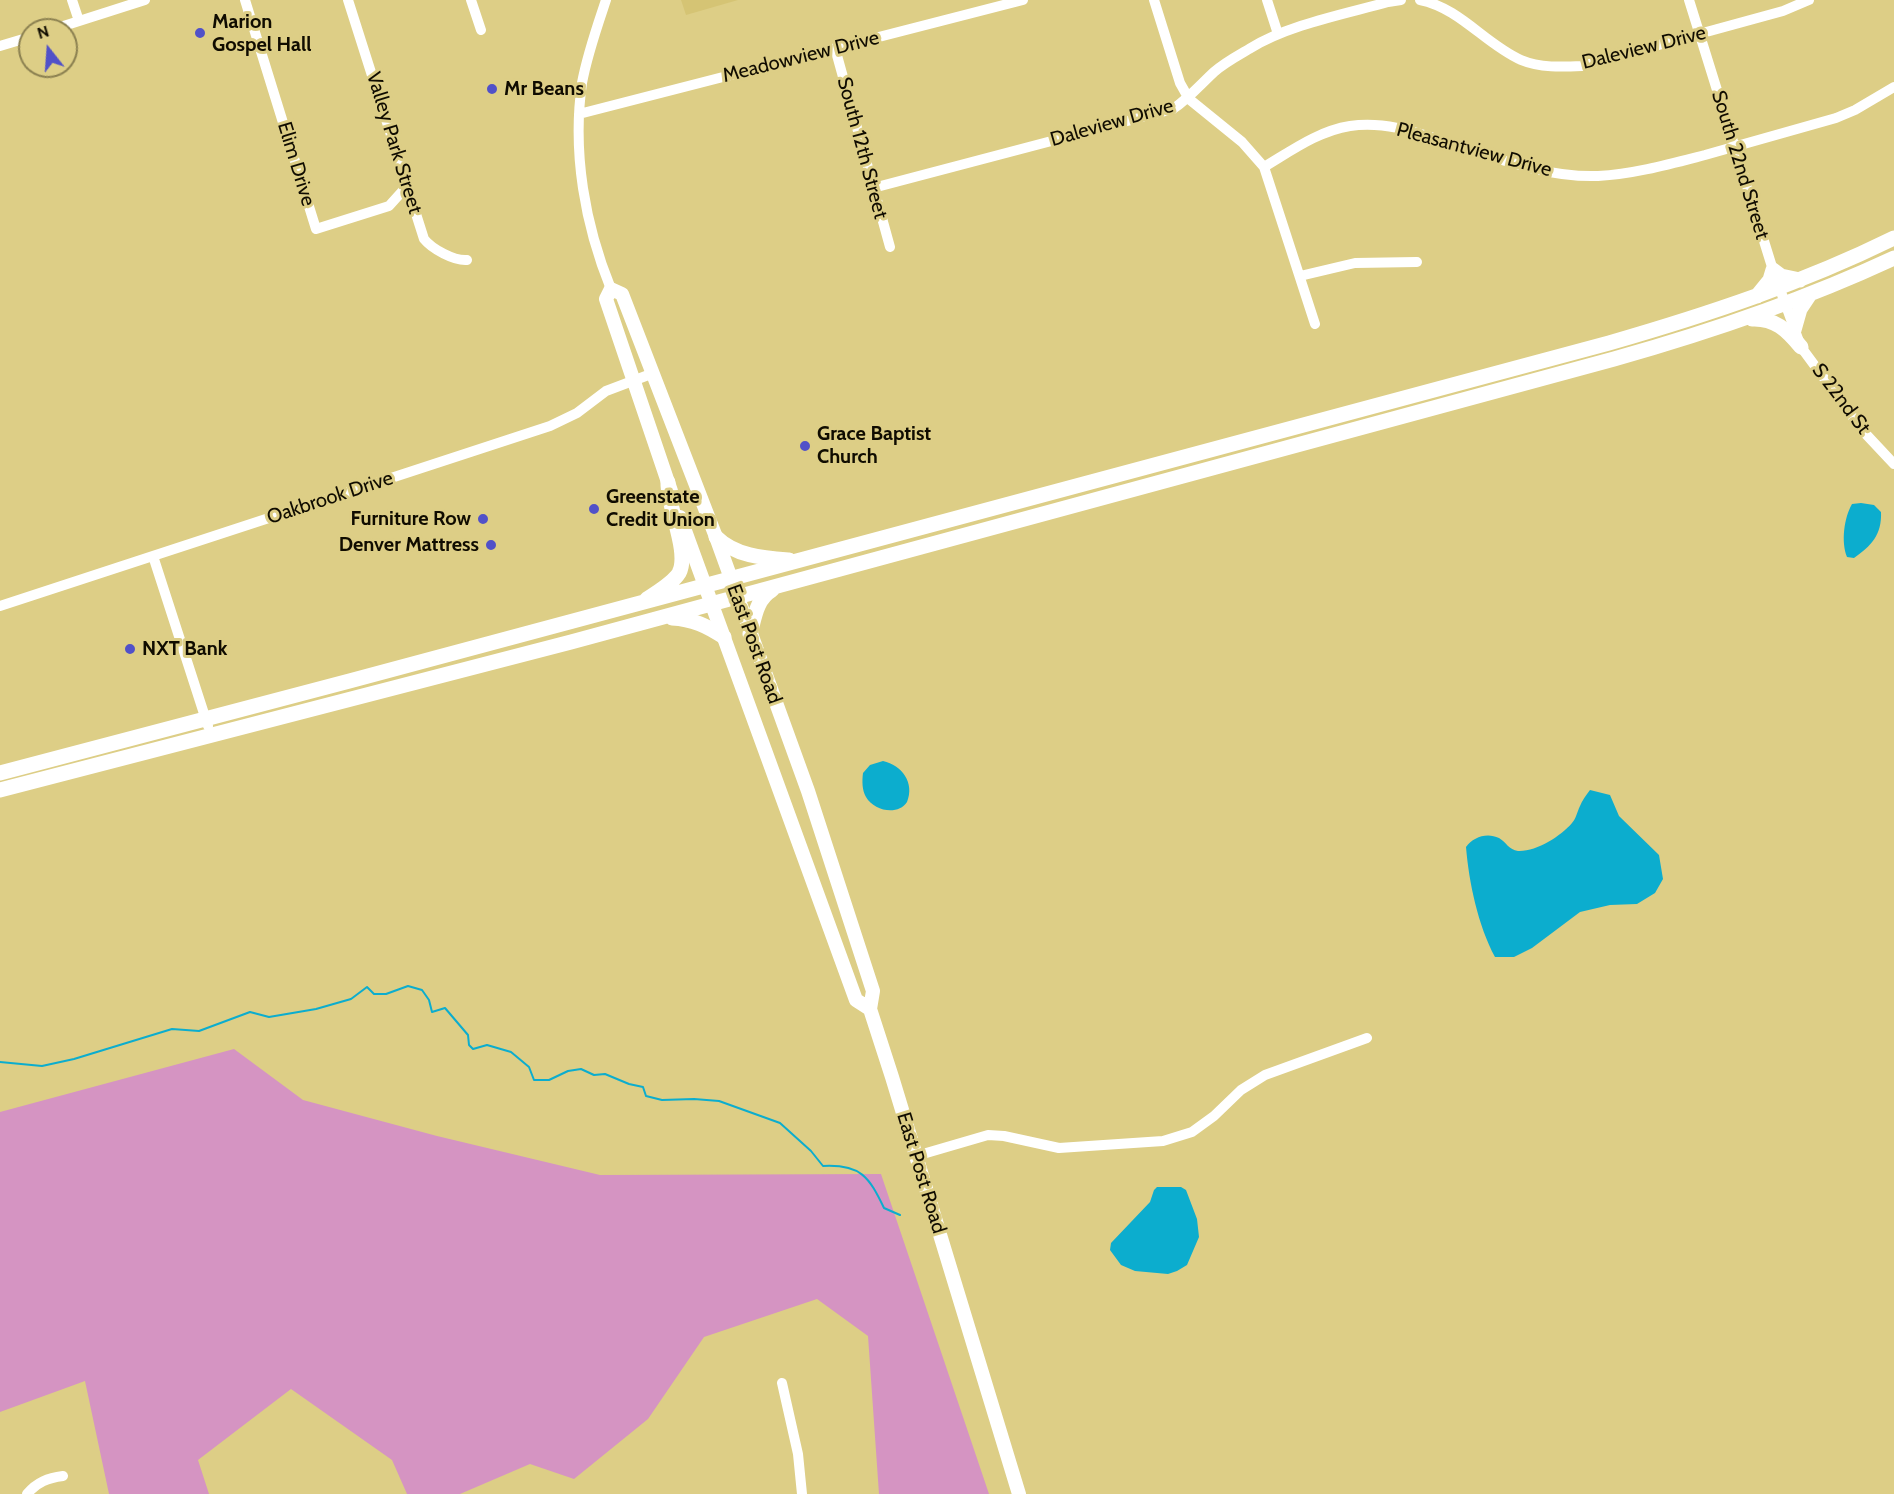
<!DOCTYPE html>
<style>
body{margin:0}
#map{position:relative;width:1894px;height:1494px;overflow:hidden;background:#ddce86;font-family:Cabin,sans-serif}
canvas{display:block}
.north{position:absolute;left:18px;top:18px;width:60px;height:60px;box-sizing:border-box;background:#ddce86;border:2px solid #8b8050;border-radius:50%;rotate:343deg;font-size:16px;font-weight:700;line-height:24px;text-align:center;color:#100c00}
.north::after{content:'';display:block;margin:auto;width:21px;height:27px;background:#5151c8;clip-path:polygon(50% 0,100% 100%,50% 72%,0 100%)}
</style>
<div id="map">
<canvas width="1894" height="1494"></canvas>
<div class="north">N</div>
</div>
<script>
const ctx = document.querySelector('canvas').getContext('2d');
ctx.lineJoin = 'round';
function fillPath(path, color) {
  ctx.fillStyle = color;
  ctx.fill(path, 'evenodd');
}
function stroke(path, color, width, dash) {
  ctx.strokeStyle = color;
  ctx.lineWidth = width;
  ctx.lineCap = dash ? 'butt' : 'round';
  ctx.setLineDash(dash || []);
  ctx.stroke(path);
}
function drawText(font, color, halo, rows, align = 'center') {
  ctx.font = font + ' Cabin,sans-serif';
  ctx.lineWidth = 6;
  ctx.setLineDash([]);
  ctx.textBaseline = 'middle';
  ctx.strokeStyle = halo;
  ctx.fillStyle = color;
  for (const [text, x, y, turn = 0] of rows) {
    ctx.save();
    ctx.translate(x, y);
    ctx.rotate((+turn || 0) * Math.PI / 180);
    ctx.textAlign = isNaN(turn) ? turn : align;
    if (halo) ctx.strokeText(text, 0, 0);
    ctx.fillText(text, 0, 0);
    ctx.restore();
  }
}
fillPath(new Path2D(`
 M 681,0 L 738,0 L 686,15 Z`), '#d5c474');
fillPath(new Path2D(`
 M 234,1049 L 303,1100 L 437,1136 L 600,1175 L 881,1174 L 989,1494 L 879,1494 L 868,1336 L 817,1299 L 704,1337 L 648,1419 L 574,1479 L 530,1464 L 460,1494 L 407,1494 L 392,1460 L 291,1389 L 198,1460 L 209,1494 L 109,1494 L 85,1381 L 0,1412 L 0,1112 Z`), '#d594c2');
fillPath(new Path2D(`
 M 1861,503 L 1874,505 L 1881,512 C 1882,535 1871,546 1854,558 L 1847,557 C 1841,542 1844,518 1852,504 Z
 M 883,761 C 902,765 915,783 907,802 C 898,816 874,811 866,797 C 862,790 862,781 863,773 L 870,765 Z
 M 1590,790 L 1610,795 L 1619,816 L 1659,855 L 1663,879 L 1655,893 L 1637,904 L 1610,905 L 1580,912 L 1532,948 L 1514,957 L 1495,957 C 1478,925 1469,883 1466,847 C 1473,837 1487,832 1499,838 C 1506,842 1509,850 1518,851 C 1536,852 1561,836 1572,823 C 1576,819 1577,812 1580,806 C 1582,801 1586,795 1590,790 Z
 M 1157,1187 L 1181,1187 L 1186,1190 L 1197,1219 L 1199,1237 L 1187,1265 L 1177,1271 L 1168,1274 L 1135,1271 L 1121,1265 L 1110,1250 L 1111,1243 L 1150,1202 L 1154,1190 Z`), '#0cadce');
stroke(new Path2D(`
 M 0,1062 L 42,1066 L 74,1059 L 172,1029 L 199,1031 L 250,1012 L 269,1017 L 316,1009 L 351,999 L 367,987 L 374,994 L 386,994 L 408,986 L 422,990 L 429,1000 L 432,1012 L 445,1008 L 468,1035 L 469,1045 L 473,1049 L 487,1045 L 511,1052 L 529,1067 L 534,1080 L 549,1080 L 568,1071 L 581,1069 L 594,1075 L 605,1074 L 629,1084 L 643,1087 L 646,1096 L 662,1100 L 694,1099 L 719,1101 L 780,1123 L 811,1151 L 823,1166 C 861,1164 869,1177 884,1208 L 900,1215`), '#0cadce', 2);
stroke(new Path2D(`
 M 72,0 L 79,21
 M 245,0 L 316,229 L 389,206 L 407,186
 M 348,0 L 424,239 C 432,249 454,261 467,260
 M 471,0 L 481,30
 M 606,0 C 597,27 587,55 582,83 C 572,153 585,225 611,289
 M 1154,0 L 1180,83 L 1189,99 L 1242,142 L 1264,167 L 1315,324
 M 1267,0 L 1278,34
 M 1420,0 C 1460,8 1485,44 1521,60 C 1540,68 1562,67 1582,66 L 1783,11 L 1809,0
 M 1689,0 L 1773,270 L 1801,347 L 1863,431 L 1894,464
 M 51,30 L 145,0
 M 0,46 L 30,37
 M 835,48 L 890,247
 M 579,114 L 1023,0
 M 1264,167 C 1291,151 1318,131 1350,126 C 1382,121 1413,131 1443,141 C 1493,156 1544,178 1598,176 C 1634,174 1670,164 1705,155 C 1749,143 1792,130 1836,118 L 1855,110 L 1894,87
 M 873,188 L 1173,109 C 1189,98 1200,85 1214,72 C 1224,63 1237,56 1249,49 C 1287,25 1345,14 1388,2 L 1401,0
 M 1300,276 L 1355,263 L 1417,262
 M 153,556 L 208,726
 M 0,606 L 550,426 L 577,413 L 606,391 L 651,374
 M 916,1156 L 988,1135 L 1004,1136 L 1059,1148 L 1163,1141 L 1192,1132 L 1214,1116 L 1241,1090 L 1265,1075 L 1367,1038
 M 782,1383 L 798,1454 L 802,1494
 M 27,1494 C 37,1482 48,1478 63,1476`), '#fff', 10);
stroke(new Path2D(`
 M 671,491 L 606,299 L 611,289 L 622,294 L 716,537 L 808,791 L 873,991 L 870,1009 L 892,1077 L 1019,1494
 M 680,517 L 856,1000 L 870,1009`), '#fff', 14);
stroke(new Path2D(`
 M 1757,296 L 1770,280 L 1773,270 L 1781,276 L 1800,280
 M 1752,319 C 1775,318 1787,330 1801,347
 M 1794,330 L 1800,309 L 1810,294
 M 716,537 C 735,556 763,558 789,560
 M 647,599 C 657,592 673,583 679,573 C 690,552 667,507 668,482
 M 672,618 C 693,619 707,626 724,637
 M 750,634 C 755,616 756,600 772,590
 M 0,773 C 537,633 1072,487 1609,343 C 1706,315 1803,283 1894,238
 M 0,790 L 571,642 L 1614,359 C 1710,332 1804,300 1894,258`), '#fff', 15);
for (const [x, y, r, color] of [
 [200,33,6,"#5151c8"],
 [492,89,6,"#5151c8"],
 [805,446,6,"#5151c8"],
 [594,509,6,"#5151c8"],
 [483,519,6,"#5151c8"],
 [491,545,6,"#5151c8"],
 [130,649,6,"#5151c8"]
]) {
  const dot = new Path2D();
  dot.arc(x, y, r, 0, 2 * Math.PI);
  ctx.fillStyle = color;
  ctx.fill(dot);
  stroke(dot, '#ddce86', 2);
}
drawText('bold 20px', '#100c00', '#ddce86', [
 ["Marion",212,22],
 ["Gospel Hall",212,45],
 ["Mr Beans",504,89],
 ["Grace Baptist",817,434],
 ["Church",817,457],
 ["Greenstate",606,497],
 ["Credit Union",606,520],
 ["Furniture Row",471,519,"right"],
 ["Denver Mattress",479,545,"right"],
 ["NXT Bank",142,649]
], 'left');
drawText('20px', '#100c00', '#ddce86', [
 ["Daleview Drive",1644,48,-14],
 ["Meadowview Drive",801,57,-14],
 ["Daleview Drive",1112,123,-16],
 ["Valley Park Street",394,143,73],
 ["South 12th Street",862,148,75],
 ["Pleasantview Drive",1474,150,15],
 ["Elim Drive",296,164,73],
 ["South 22nd Street",1740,165,73],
 ["S 22nd St",1841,399,53],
 ["Oakbrook Drive",330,498,-18],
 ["East Post Road",754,644,70],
 ["East Post Road",921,1173,73]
]);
</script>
